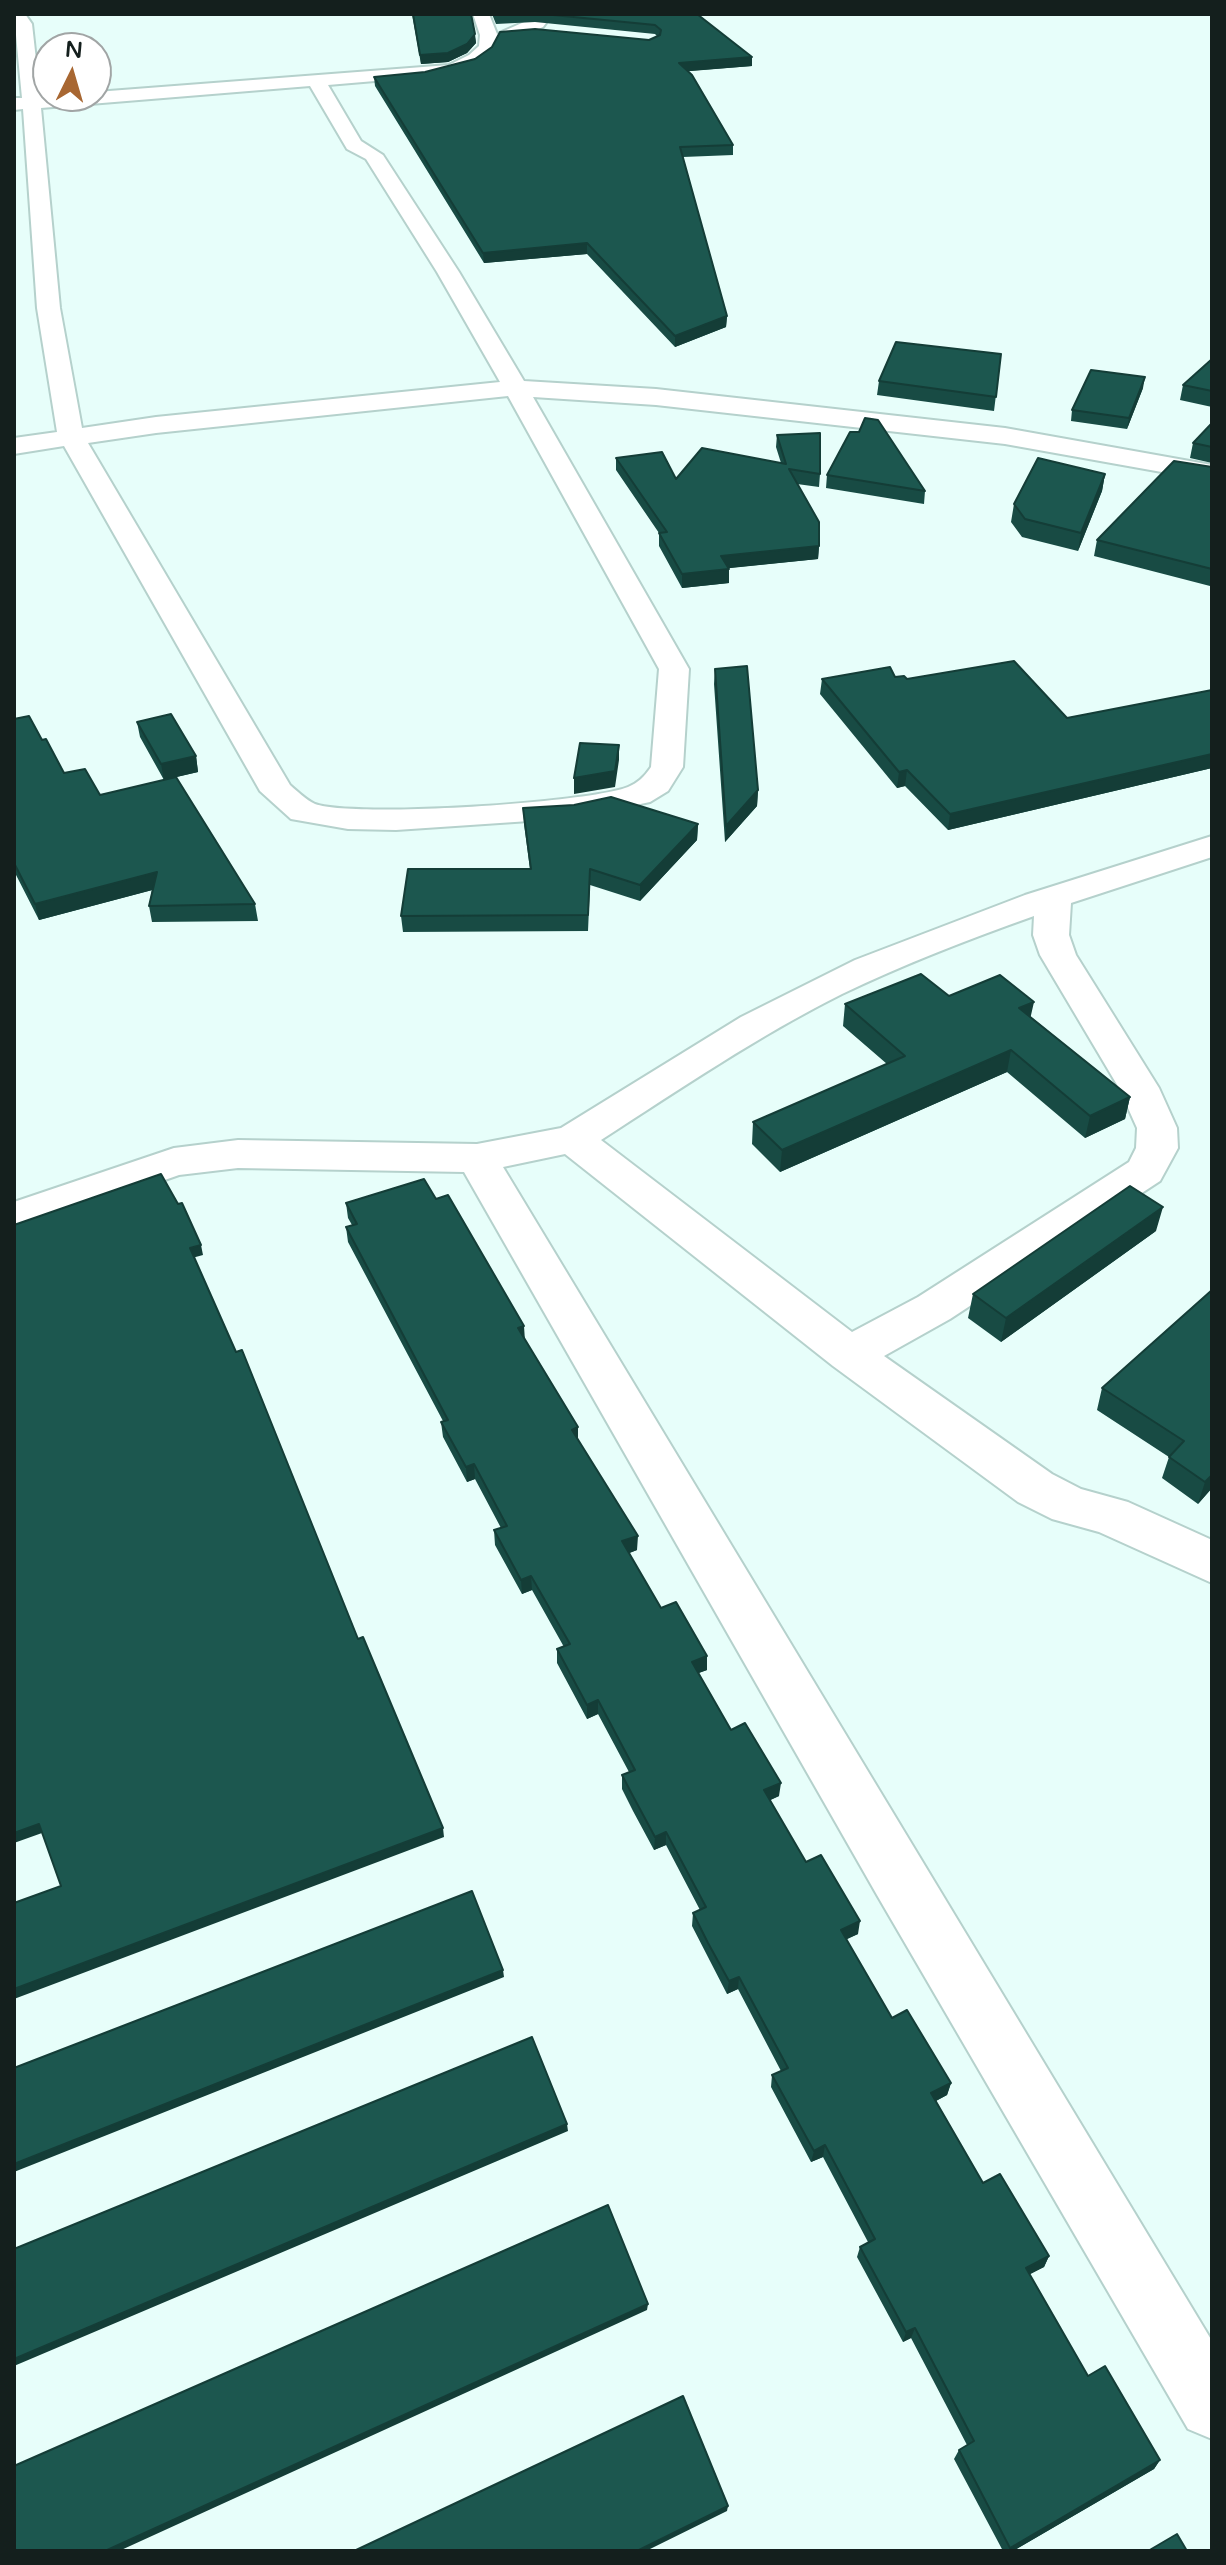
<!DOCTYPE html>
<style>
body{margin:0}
#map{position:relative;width:1226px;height:2565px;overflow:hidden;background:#e7fefa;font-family:"Varela Round",sans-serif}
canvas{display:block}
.frame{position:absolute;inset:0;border:16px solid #141f1d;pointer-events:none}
.north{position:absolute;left:32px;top:32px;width:80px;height:80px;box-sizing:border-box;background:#fff;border:2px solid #a1a5a5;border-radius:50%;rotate:5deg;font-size:22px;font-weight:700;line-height:32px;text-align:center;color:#141f1d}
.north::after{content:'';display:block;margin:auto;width:28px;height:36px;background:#a86732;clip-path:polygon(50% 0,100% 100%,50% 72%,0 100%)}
</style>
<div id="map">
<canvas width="1226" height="2565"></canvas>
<div class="frame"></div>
<div class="north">N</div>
</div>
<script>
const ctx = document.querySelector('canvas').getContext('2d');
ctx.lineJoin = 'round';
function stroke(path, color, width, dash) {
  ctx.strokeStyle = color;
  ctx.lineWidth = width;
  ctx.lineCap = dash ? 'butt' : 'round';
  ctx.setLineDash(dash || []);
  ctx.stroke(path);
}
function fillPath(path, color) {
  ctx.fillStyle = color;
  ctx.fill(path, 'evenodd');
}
const minor = new Path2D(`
 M 14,14 L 25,14 L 32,24 L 40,96 L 96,96 L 96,92 L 449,65 L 469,55 L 479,46 L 480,35 L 473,14 L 489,14 L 497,34 L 531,19 L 543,19 L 546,23 L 543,27 L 495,48 L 481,63 L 457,74 L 328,85 L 361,141 L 383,155 L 459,272 L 524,381 L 656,389 L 1005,428 L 1212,465 L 1212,481 L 1005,444 L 656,405 L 533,397 L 689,669 L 683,767 L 668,791 L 650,802 L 574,818 L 396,830 L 348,829 L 291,819 L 260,791 L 64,446 L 14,454 L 14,438 L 57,432 L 37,308 L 23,109 L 14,110 L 14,98 L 22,98 ZM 310,86 L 347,149 L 366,159 L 437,272 L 500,382 L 156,417 L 82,428 L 60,308 L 41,108 ZM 508,396 L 659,669 L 651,767 C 645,776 638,783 628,787 C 587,803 354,818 315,804 C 306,800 297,791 290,785 L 88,443 L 156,433 Z
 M 1212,836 L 1212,857 L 1071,903 L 1069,935 L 1076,955 L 1159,1088 L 1177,1128 L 1178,1148 L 1160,1181 L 950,1319 L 884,1356 L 1052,1474 L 1081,1489 L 1128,1502 L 1212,1540 L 1212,1583 L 1099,1532 L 1052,1519 L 1018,1502 L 833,1366 L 565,1154 L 503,1167 L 1212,2341 L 1212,2439 L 1188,2429 L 877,1895 L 464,1172 L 238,1168 L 179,1175 L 14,1233 L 14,1202 L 174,1148 L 238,1140 L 477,1144 L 561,1128 L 741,1017 L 855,960 L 1025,895 ZM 1034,916 L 1033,935 L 1040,955 L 1119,1088 L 1137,1128 L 1136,1148 L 1129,1162 L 918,1297 L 852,1332 L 601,1140 C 680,1089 758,1036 842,994 C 904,964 969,939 1034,916 Z`);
stroke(minor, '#b5d1cc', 4);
fillPath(minor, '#fff');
fillPath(new Path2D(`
 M 412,14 L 471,14 L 476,43 L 467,53 L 448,62 L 421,64 Z
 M 492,14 L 697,14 L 752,66 L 688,71 L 733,145 L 733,155 L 683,157 L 727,316 L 726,327 L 675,347 L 587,254 L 484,263 L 375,86 L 374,77 L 425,72 L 649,40 L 657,36 L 655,34 L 535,22 L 496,24 Z
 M 1001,354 L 994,411 L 877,395 L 879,381 Z
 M 1212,359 L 1212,407 L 1180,400 L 1183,385 Z
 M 1143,388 L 1127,429 L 1071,421 L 1072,410 Z
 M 1212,423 L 1212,463 L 1190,458 L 1193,443 Z
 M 777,435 L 820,474 L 819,487 L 797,484 L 819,546 L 818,559 L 728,568 L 729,583 L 682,588 L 659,546 L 659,533 L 616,470 L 616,458 L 676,479 L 781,463 L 776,447 Z
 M 1212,467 L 1212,584 L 1210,586 L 1094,556 L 1097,540 Z
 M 1105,474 L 1102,491 L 1078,551 L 1022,537 L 1011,522 L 1014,504 Z
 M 827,475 L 925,491 L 924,504 L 826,488 Z
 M 715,669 L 758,790 L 757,806 L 725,842 L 714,684 Z
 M 895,677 L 1067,718 L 1212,690 L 1212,768 L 948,830 L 905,786 L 897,788 L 820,694 L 822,679 Z
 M 14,719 L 42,740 L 64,773 L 100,795 L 164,780 L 140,737 L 137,722 L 196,756 L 198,772 L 176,777 L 255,904 L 258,921 L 152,922 L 149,906 L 152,890 L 39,920 L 14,871 Z
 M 523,808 L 698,824 L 697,840 L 640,901 L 590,885 L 588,931 L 403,932 L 401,916 L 530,869 L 524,824 Z
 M 949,996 L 1031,1017 L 1130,1097 L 1125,1119 L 1085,1138 L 1007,1072 L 780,1172 L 752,1144 L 753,1122 L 887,1064 L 843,1026 L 845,1004 Z
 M 436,1199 L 525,1339 L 637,1550 L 629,1553 L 661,1608 L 707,1656 L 707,1670 L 698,1673 L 731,1730 L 779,1796 L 770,1800 L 806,1862 L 858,1934 L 846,1939 L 892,2018 L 951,2083 L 947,2095 L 936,2101 L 983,2183 L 1049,2256 L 1044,2267 L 1029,2274 L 1088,2376 L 1160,2460 L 1154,2469 L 1013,2551 L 1003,2551 L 954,2459 L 959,2450 L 967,2445 L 911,2338 L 903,2342 L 857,2257 L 860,2247 L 868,2242 L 823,2157 L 811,2162 L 771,2087 L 772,2075 L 781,2071 L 738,1989 L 727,1994 L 692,1926 L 693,1913 L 700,1910 L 666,1845 L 654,1850 L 633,1811 L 622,1789 L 622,1775 L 629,1772 L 598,1714 L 587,1719 L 557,1663 L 557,1649 L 564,1647 L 532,1590 L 522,1594 L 495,1545 L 494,1530 L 501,1528 L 475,1479 L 467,1482 L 443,1437 L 441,1422 L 443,1421 L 348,1242 L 346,1227 L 352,1225 L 348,1218 L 346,1203 Z
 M 1156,1231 L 1001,1342 L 968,1318 L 973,1294 Z
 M 1212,1290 L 1212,1488 L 1198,1504 L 1162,1478 L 1169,1457 L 1097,1410 L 1102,1388 Z`), '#184b44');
fillPath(new Path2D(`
 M 475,34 L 476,43 L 467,53 L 448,62 L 421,64 L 420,55 Z
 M 752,57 L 752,66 L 679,72 L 679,63 Z
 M 587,243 L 587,254 L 484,263 L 483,253 Z
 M 727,316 L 726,327 L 675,347 L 675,336 Z
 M 1145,377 L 1143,388 L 1127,429 L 1129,418 Z
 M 1105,474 L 1102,491 L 1078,551 L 1081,533 Z
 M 819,546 L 818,559 L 721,569 L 721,556 Z
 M 729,569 L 729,583 L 682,588 L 682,574 Z
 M 619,745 L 619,760 L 615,787 L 574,794 L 574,778 Z
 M 1212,754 L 1212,768 L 948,830 L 950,814 Z
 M 196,756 L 198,772 L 164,780 L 161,764 Z
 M 907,770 L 905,786 L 897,788 L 899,772 Z
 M 758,790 L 757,806 L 725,842 L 726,826 Z
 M 698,824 L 697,840 L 640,901 L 640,885 Z
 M 157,872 L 160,888 L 39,920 L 35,904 Z
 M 1034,1002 L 1029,1024 L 1019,1008 Z
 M 1011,1050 L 1007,1072 L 780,1172 L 782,1150 Z
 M 1130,1097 L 1125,1119 L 1085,1138 L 1090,1116 Z
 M 1163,1207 L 1156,1231 L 1001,1342 L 1006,1318 Z
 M 201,1245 L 203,1255 L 192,1258 L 190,1248 Z
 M 524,1326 L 525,1341 L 518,1328 Z
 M 578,1427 L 578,1442 L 572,1430 Z
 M 474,1464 L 475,1479 L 467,1482 L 466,1467 Z
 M 1212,1475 L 1212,1488 L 1198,1504 L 1205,1482 Z
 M 638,1536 L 637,1550 L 622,1556 L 622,1541 Z
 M 531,1576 L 532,1590 L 522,1594 L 521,1580 Z
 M 707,1656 L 707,1670 L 691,1676 L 692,1662 Z
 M 598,1700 L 598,1714 L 587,1719 L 587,1705 Z
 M 781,1783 L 779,1796 L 762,1804 L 764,1790 Z
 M 39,1824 L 42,1833 L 14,1843 L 14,1833 Z
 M 443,1828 L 444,1837 L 14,1999 L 14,1989 Z
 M 666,1832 L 666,1845 L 654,1850 L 655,1837 Z
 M 860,1921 L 858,1934 L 839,1943 L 841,1930 Z
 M 503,1970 L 504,1977 L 14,2172 L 14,2164 Z
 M 739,1977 L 738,1989 L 727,1994 L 729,1981 Z
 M 951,2083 L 947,2095 L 928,2105 L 931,2093 Z
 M 567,2124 L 568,2131 L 14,2366 L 14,2359 Z
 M 825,2145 L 823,2157 L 811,2162 L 814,2151 Z
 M 1049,2256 L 1044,2267 L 1021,2279 L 1026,2268 Z
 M 648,2304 L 647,2310 L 119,2551 L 105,2551 Z
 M 915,2328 L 911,2338 L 903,2342 L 906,2332 Z
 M 1160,2460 L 1154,2469 L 1013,2551 L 1008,2551 L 1010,2548 Z
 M 728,2506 L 727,2511 L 646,2551 L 637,2551 Z`), '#143d37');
const building = new Path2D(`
 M 413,14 L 471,14 L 475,34 L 467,44 L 448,53 L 420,55 Z
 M 543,14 L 697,14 L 752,57 L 679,63 L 692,75 L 733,145 L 680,147 L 727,316 L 675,336 L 587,243 L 483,253 L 374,77 L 425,72 L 475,59 L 492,47 L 500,32 L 535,29 L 649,40 L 660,35 L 661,30 L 655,25 Z
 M 896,342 L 1001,354 L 996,397 L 879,381 Z
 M 1212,359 L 1212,391 L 1183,385 Z
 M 1091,370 L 1145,377 L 1129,418 L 1072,410 Z
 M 865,418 L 878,420 L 925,491 L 827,475 L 850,432 L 859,432 Z
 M 1212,423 L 1212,447 L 1193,443 Z
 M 820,433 L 820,474 L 789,469 L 819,522 L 819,546 L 721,556 L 729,569 L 682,574 L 659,533 L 667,532 L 616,458 L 662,452 L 676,479 L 702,448 L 786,464 L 777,435 Z
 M 1038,458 L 1105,474 L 1081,533 L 1025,519 L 1014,504 Z
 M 1174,461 L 1212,467 L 1212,569 L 1097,540 Z
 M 1014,661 L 1067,718 L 1212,690 L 1212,754 L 950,814 L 907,770 L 899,772 L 822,679 L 890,667 L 895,677 L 904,676 L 907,679 Z
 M 747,666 L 758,790 L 726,826 L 715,669 Z
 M 171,714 L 196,756 L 161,764 L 137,722 Z
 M 29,716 L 42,740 L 46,739 L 64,773 L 85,769 L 100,795 L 176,777 L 255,904 L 149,906 L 157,872 L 35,904 L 14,863 L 14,719 Z
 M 580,743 L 619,745 L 615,771 L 574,778 Z
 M 611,797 L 698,824 L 640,885 L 590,869 L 588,915 L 401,916 L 408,869 L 531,869 L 523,808 L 574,805 Z
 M 921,974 L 949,996 L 1000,975 L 1034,1002 L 1019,1008 L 1130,1097 L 1090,1116 L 1011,1050 L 782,1150 L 753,1122 L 905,1056 L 845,1004 Z
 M 161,1174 L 178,1204 L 182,1203 L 201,1245 L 190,1248 L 236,1352 L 242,1350 L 358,1639 L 363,1637 L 443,1828 L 14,1989 L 14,1903 L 61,1886 L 39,1824 L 14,1833 L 14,1225 Z
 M 424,1179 L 436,1199 L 448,1195 L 524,1326 L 518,1328 L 578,1427 L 572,1430 L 638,1536 L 622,1541 L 661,1608 L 676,1602 L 707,1656 L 692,1662 L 731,1730 L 745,1723 L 781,1783 L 764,1790 L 806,1862 L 821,1855 L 860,1921 L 841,1930 L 892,2018 L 907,2010 L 951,2083 L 931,2093 L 983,2183 L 1000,2174 L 1049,2256 L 1026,2268 L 1088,2376 L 1105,2366 L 1160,2460 L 1010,2548 L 959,2450 L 974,2441 L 915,2328 L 906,2332 L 860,2247 L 875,2239 L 825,2145 L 814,2151 L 772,2075 L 788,2068 L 739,1977 L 729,1981 L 708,1943 L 693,1913 L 706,1907 L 666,1832 L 655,1837 L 634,1798 L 622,1775 L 635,1770 L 598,1700 L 587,1705 L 557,1649 L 570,1644 L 531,1576 L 521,1580 L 494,1530 L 507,1526 L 474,1464 L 466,1467 L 441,1422 L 448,1420 L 346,1227 L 357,1224 L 346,1203 Z
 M 1130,1186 L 1163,1207 L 1006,1318 L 973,1294 Z
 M 1212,1290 L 1212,1475 L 1205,1482 L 1169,1457 L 1184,1441 L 1102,1388 Z
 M 472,1891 L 503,1970 L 14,2164 L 14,2068 Z
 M 532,2037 L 567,2124 L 14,2359 L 14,2249 Z
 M 608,2205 L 648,2304 L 105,2551 L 14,2551 L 14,2466 Z
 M 683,2396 L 728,2506 L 637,2551 L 354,2551 Z
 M 1177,2534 L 1187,2551 L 1148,2551 Z`);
fillPath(building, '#1c574f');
stroke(building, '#143d37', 2);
</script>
